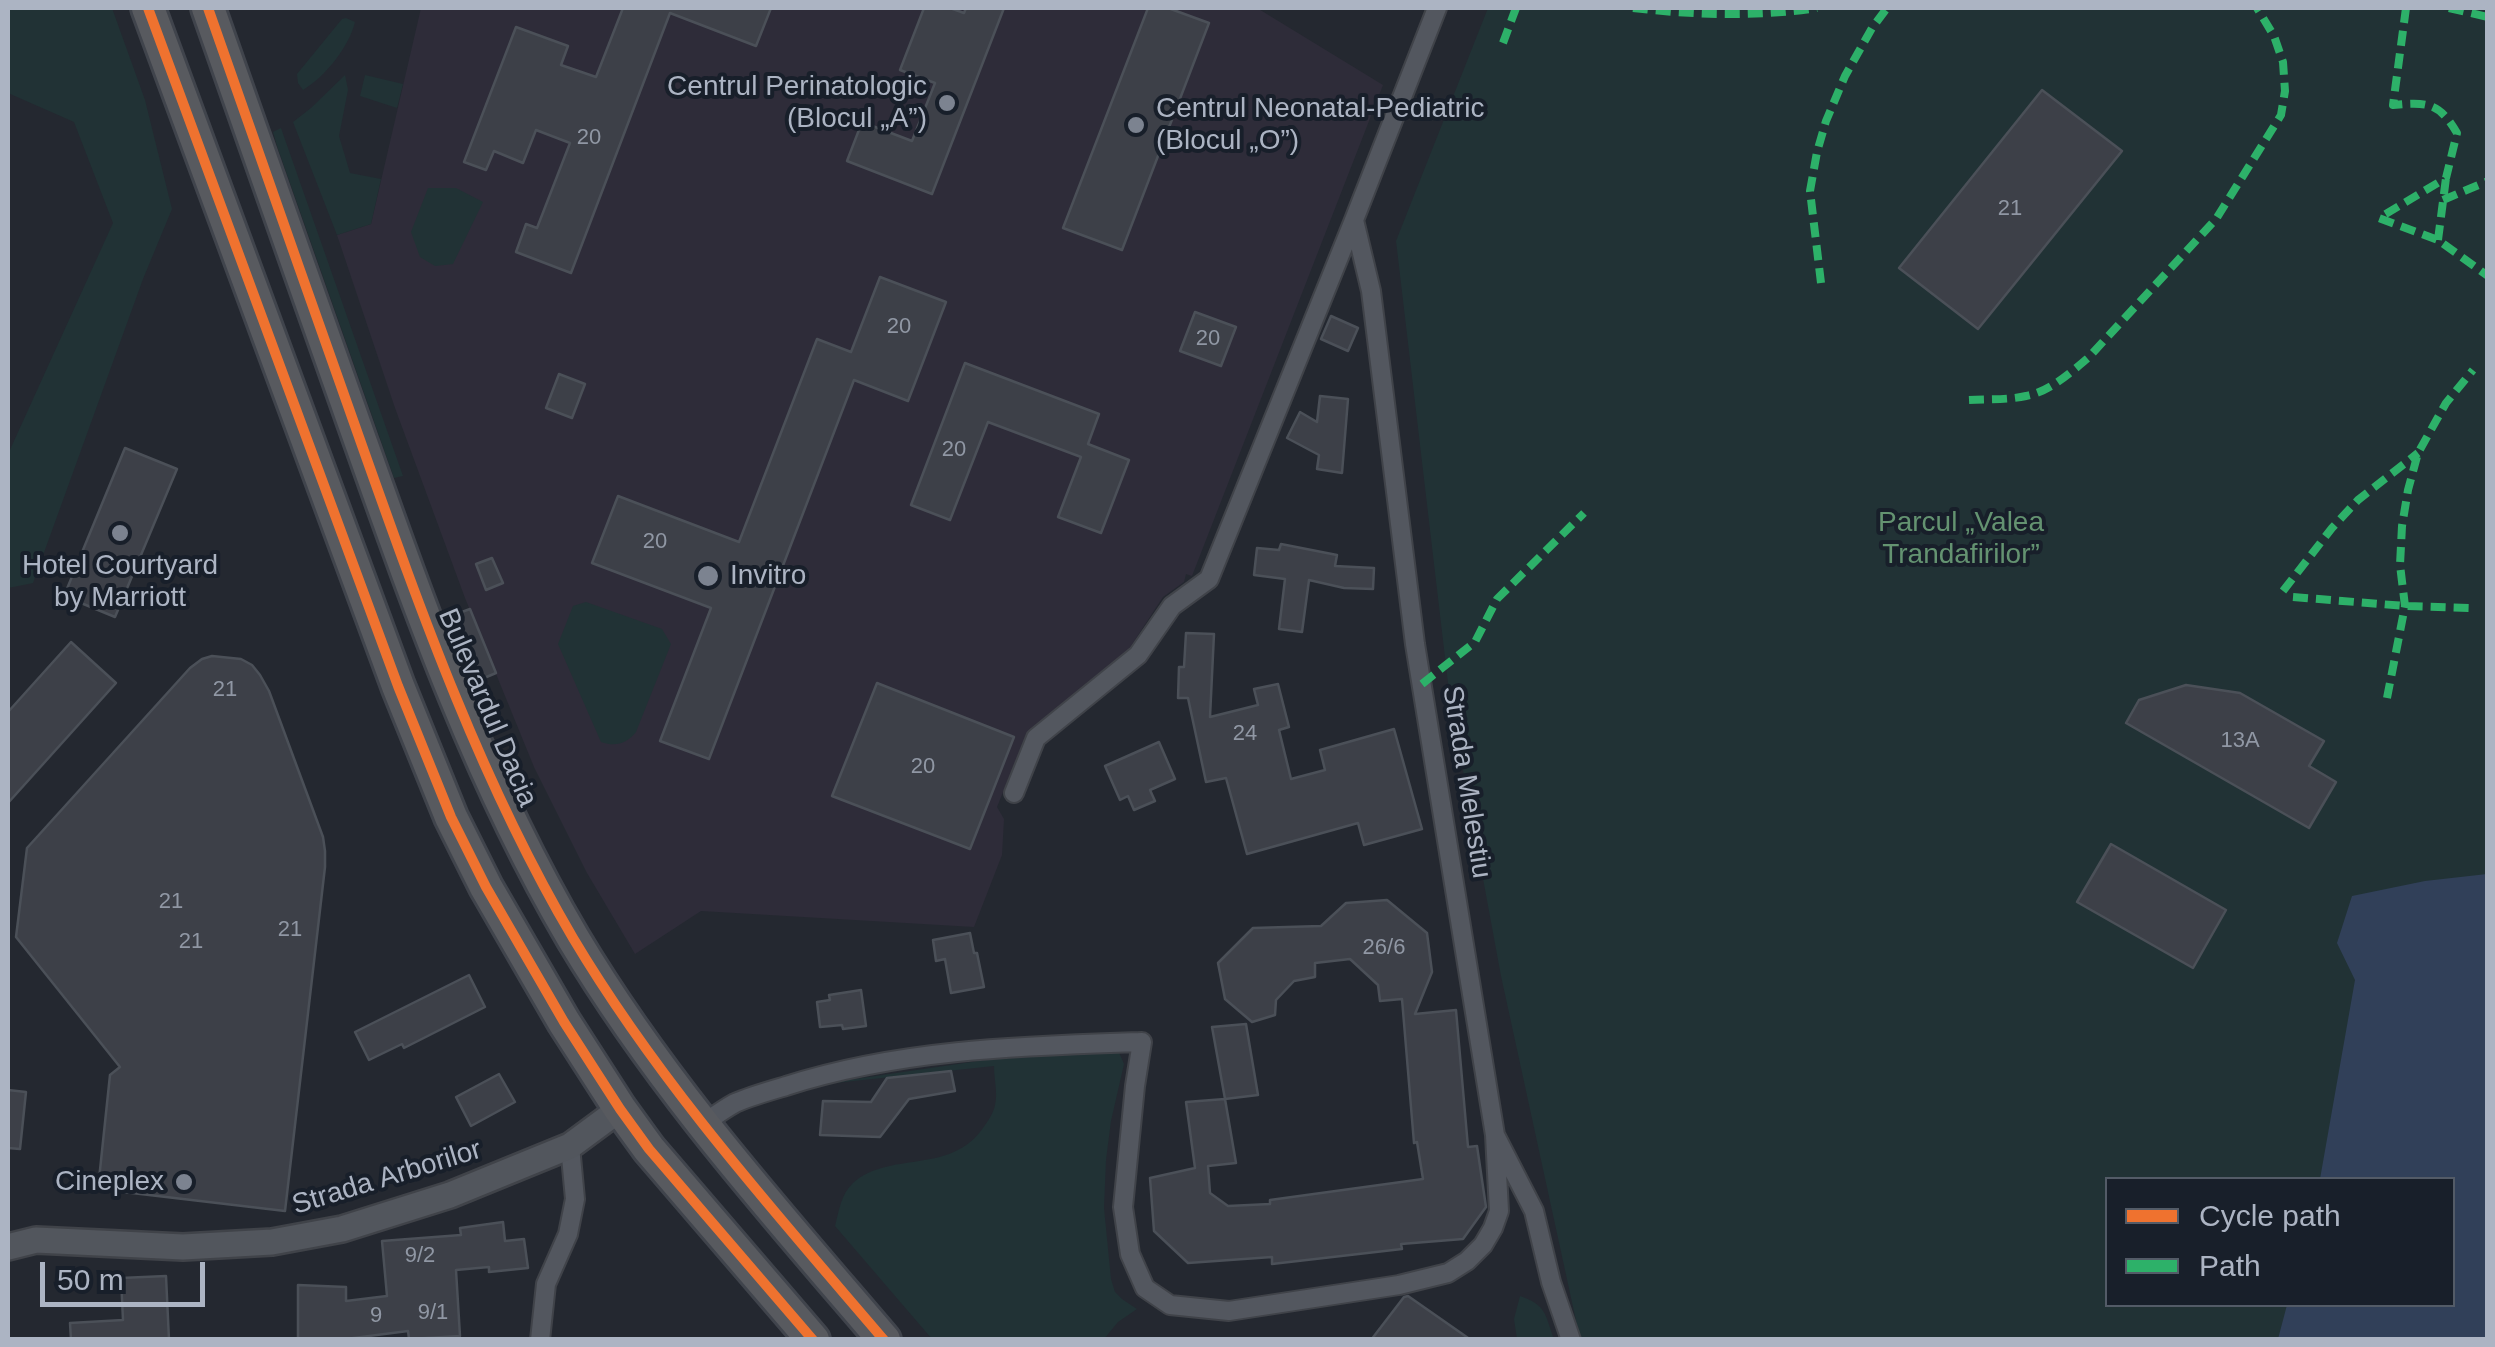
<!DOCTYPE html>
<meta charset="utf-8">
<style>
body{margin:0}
#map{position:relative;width:2495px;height:1347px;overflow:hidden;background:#242830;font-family:Helvetica,sans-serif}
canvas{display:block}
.frame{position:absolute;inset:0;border:10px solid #acb4c3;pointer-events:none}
.legend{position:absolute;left:2105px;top:1177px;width:350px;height:130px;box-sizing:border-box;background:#181f2a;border:2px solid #535b67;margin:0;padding:12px 18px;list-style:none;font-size:30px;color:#acb4c3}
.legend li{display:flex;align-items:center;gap:20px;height:50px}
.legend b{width:50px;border:2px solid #535b67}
.scale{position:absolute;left:40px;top:1262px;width:165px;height:45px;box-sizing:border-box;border:5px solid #acb4c3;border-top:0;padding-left:12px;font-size:30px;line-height:35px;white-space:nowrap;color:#acb4c3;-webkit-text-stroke:8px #181f2a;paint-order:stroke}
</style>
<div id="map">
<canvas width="2495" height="1347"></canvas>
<div class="frame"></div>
<ul class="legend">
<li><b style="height:12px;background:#ef722f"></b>Cycle path</li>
<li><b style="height:12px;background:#2db169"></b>Path</li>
</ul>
<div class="scale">50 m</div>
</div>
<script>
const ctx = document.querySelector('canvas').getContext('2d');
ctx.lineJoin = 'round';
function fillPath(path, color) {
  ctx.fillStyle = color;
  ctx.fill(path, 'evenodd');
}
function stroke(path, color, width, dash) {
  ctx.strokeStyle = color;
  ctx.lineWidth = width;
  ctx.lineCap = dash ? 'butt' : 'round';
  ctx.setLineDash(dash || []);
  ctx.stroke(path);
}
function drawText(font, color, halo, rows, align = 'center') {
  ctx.font = font + ' Helvetica,sans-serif';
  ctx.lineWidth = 8;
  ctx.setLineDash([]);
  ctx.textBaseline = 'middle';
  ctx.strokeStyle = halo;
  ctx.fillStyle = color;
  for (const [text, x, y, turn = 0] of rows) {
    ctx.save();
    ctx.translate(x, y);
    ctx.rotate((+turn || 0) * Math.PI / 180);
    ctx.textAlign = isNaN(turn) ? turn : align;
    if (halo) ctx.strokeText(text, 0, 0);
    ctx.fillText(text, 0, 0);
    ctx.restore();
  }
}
fillPath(new Path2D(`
 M 421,8 L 1257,8 L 1383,85 L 1192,576 L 1186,574 L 1184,582 L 1163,597 L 1127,652 L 1026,735 L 997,807 L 1004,819 L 1002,855 L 974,927 L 701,911 L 635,954 L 587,873 L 534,767 L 465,598 L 395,408 L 337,235 L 371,224 Z`), '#2e2c39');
fillPath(new Path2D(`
 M 8,8 L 112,8 L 145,100 L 172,209 L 143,279 L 33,583 L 8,588 L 9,452 L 113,223 L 74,122 L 8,93 Z
 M 1488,8 L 2487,8 L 2487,1339 L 1580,1339 L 1501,976 L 1450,700 L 1396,241 ZM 2108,1180 L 2452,1180 L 2452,1304 L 2108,1304 Z
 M 346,18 L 355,22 C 349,47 325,77 303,90 L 298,83 L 297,74 L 342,19 Z
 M 345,75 L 348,90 L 339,136 L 350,173 L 381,179 L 371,224 L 337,235 L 293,122 L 311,108 Z
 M 365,75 L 403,84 L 397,108 L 360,96 Z
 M 281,128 L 403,476 L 394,478 L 278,149 L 273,132 Z
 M 428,188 L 456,188 L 483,202 L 453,264 L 435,266 L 420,257 L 411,232 Z
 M 586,602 L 662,629 L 671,644 L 636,732 C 626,744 616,747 601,742 L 558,644 L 573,606 Z
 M 1118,1050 L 1124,1064 L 1111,1121 L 1106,1160 L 1104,1208 L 1111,1279 L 1115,1292 L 1122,1299 L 1137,1309 L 1118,1322 L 1104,1339 L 932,1339 L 835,1226 C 839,1211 841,1194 853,1183 C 890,1151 946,1174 980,1132 C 986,1124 993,1115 995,1105 C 998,1093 994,1079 994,1066 L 807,1086 L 999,1058 L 1006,1054 Z
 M 1520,1296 C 1547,1305 1545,1315 1554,1339 L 1517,1339 L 1514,1319 Z`), '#213235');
fillPath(new Path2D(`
 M 2487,874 L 2487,1339 L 2278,1339 L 2287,1305 L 2452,1304 L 2452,1180 L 2320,1179 L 2355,980 L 2337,943 L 2352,896 L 2425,881 Z`), '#314059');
const building = new Path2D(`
 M 623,8 L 771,8 L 756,46 L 670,13 L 571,273 L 516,252 L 526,224 L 537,228 L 570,143 L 536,130 L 523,163 L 494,151 L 486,170 L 464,162 L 516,27 L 568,46 L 561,65 L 596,77 Z
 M 924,8 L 950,8 L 964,13 L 966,8 L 1004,8 L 932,194 L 847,161 L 862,122 L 912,141 L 935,83 L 900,70 Z
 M 1148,8 L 1168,8 L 1209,23 L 1122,250 L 1063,228 Z
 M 2042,90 L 2122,151 L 1978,329 L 1899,268 Z
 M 880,277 L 946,302 L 908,401 L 854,380 L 709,759 L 660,741 L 711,608 L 592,563 L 618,496 L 739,542 L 817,339 L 851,352 Z
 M 1195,312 L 1236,327 L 1221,366 L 1180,351 Z
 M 1331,316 L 1358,328 L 1348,351 L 1321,339 Z
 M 965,363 L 1099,414 L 1088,444 L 1129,460 L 1101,533 L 1058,517 L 1081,457 L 988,422 L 950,520 L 911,505 Z
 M 559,374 L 585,384 L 572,418 L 546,408 Z
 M 1320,396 L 1348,399 L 1342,473 L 1317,469 L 1319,455 L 1287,438 L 1300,412 L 1317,422 Z
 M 125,448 L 177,469 L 115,617 L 64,596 Z
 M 1281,544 L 1337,555 L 1335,566 L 1374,568 L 1373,589 L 1344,588 L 1309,580 L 1302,632 L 1279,629 L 1285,579 L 1254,575 L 1257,548 L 1279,550 Z
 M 492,558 L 503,583 L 486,590 L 476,564 Z
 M 470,609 L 496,673 L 477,681 L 451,616 Z
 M 1186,633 L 1214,634 L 1210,717 L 1258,705 L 1254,689 L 1278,684 L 1289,727 L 1279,730 L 1291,779 L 1325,770 L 1320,750 L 1394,729 L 1422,829 L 1364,845 L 1358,823 L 1247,854 L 1226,778 L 1206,782 L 1188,698 L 1178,698 L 1179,667 L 1184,667 Z
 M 71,642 L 116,683 L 8,803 L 8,712 Z
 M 212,656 L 241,659 L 252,665 L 260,675 L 269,691 L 323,837 L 325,851 L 325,867 L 285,1211 L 98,1189 L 110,1075 L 120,1067 L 16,937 L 27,848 L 190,668 L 202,659 Z
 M 877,683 L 1014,737 L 970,849 L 832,796 Z
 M 2186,685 L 2240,693 L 2324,741 L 2309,766 L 2336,782 L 2309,828 L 2126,723 L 2139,700 Z
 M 1159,742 L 1175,779 L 1150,790 L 1155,801 L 1134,810 L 1128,796 L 1120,800 L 1105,766 Z
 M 2111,844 L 2226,910 L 2193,968 L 2077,902 Z
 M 1387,900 L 1427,933 L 1432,972 L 1415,1014 L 1456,1010 L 1468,1147 L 1477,1146 L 1486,1207 L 1463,1239 L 1401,1244 L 1402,1249 L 1272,1264 L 1272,1257 L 1188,1263 L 1154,1231 L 1150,1178 L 1195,1168 L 1186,1102 L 1225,1099 L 1236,1163 L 1208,1166 L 1210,1193 L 1228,1206 L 1270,1204 L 1270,1200 L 1423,1179 L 1417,1142 L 1414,1143 L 1402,999 L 1380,1001 L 1378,985 L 1350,959 L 1315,963 L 1315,977 L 1294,981 L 1276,1000 L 1275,1015 L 1252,1022 L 1225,999 L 1218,963 L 1253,928 L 1321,926 L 1346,903 Z
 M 970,933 L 974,953 L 977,953 L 984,987 L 951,993 L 945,959 L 936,961 L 933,940 Z
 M 469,975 L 485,1007 L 404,1048 L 402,1044 L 369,1060 L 355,1032 Z
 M 861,990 L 866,1026 L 843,1029 L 842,1025 L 820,1027 L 817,1002 L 830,1000 L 829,995 Z
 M 1246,1024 L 1258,1095 L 1225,1099 L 1212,1027 Z
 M 951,1071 L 955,1091 L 909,1099 L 880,1137 L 820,1135 L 823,1101 L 871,1102 L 887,1078 Z
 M 499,1074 L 515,1102 L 471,1126 L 456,1097 Z
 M 8,1090 L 26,1092 L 20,1149 L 8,1148 Z
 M 503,1222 L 505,1241 L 524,1239 L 528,1268 L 489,1272 L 489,1267 L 456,1270 L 460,1336 L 409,1339 L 408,1331 L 338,1340 L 298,1340 L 298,1285 L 346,1287 L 346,1301 L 387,1296 L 382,1241 L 461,1235 L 460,1228 Z
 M 166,1276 L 169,1340 L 71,1340 L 70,1323 L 123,1320 L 121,1278 Z
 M 1408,1296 L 1471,1340 L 1371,1340 L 1404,1297 Z`);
fillPath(building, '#3d4048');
stroke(building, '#4b5058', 2.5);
const street = new Path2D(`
 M 1354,220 L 1371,291 L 1415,644 L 1495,1135 L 1534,1211 L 1551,1282 L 1571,1340
 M 1014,793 L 1036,738 L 1138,655 L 1172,606 L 1209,579 L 1354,220 L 1437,8
 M 703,1124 C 713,1117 724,1109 735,1103 C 751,1096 769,1091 786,1086 C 901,1049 1022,1046 1142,1042 L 1135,1086 L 1123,1207 L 1130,1254 L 1145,1288 L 1170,1305 L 1229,1311 L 1399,1285 L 1448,1273 L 1467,1261 L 1483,1245 L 1493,1228 L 1499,1211 L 1495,1135
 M 540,1340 L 546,1284 L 568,1234 L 575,1199 L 570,1146`);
const secondary = new Path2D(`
 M 8,1247 L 36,1240 L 183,1247 L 272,1242 L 342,1229 L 450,1195 L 570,1146 L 620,1109`);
const highway = new Path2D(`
 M 148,8 L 398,686 L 451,817 L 486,887 L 564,1022 L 620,1109 L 649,1149 L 813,1340
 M 208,8 C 257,151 309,294 359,437 C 420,609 480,780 573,938 C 660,1084 774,1211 884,1340`);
stroke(street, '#404349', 22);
stroke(secondary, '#404349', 30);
stroke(highway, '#40444c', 38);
stroke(street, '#53575f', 18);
stroke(secondary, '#52565d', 25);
stroke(highway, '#585a5f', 32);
stroke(new Path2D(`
 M 1633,8 C 1693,15 1757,17 1817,8
 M 2406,8 L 2393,105 C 2427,102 2439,102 2457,133 L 2446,178 L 2379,218 L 2438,240 L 2488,276
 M 2449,8 L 2488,17
 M 1503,43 L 1516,8
 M 2443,200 L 2488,181
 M 2438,240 L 2446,178
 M 1821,283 L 1810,191 L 1817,152 L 1826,121 L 1845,76 L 1872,28 L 1887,8
 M 1969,400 C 1988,399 2008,400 2026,396 C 2049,392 2070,373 2088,358 L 2216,219 L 2281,115 L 2285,91 L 2283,62 L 2274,36 L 2257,8
 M 2283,591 L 2332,528 L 2358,500 L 2418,453
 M 2293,597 L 2405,606 L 2472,608
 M 1422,684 L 1475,642 L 1497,599 L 1584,513
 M 2387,698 L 2405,606 L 2400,565 L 2402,526 L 2408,490 L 2418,453 L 2446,403 L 2473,370`), '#2db169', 8, [15, 8]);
stroke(new Path2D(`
 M 148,8 L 398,686 L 451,817 L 486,887 L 564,1022 L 620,1109 L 649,1149 L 813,1340
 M 208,8 C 257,151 309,294 359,437 C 420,609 480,780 573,938 C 660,1084 774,1211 884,1340`), '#ef722f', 10);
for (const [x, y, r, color] of [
 [947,103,10,"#7c8390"],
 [1136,125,10,"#7c8390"],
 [120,533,10,"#7c8390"],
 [708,576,12,"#7c8390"],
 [184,1182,10,"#7c8390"]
]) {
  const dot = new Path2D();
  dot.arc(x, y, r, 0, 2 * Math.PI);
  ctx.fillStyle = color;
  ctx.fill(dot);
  stroke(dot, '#181f2a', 4);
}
drawText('22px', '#9097a4', null, [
 ["20",589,138],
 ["21",2010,209],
 ["20",899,327],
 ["20",1208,339],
 ["20",954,450],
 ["20",655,542],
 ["21",225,690],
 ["24",1245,734],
 ["13A",2240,741],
 ["20",923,767],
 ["21",171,902],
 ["21",290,930],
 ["21",191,942],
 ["26/6",1384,948],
 ["9/2",420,1256],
 ["9/1",433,1313],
 ["9",376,1316]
]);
drawText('28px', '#acb4c3', '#181f2a', [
 ["Centrul Perinatologic",927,87],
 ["(Blocul „A”)",927,119],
 ["Centrul Neonatal-Pediatric",1156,109,"left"],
 ["(Blocul „O”)",1156,141,"left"],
 ["Hotel Courtyard",120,566,"center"],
 ["by Marriott",120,598,"center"],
 ["Invitro",730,576,"left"],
 ["Cineplex",164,1182]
], 'right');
drawText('28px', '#649371', '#181f2a', [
 ["Parcul „Valea",1961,523],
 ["Trandafirilor”",1961,555]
]);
drawText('28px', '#acb4c3', '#181f2a', [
 ["Bulevardul Dacia",487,708,67],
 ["Strada Melestiu",1466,782,81],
 ["Strada Arborilor",387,1178,-17]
]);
</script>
